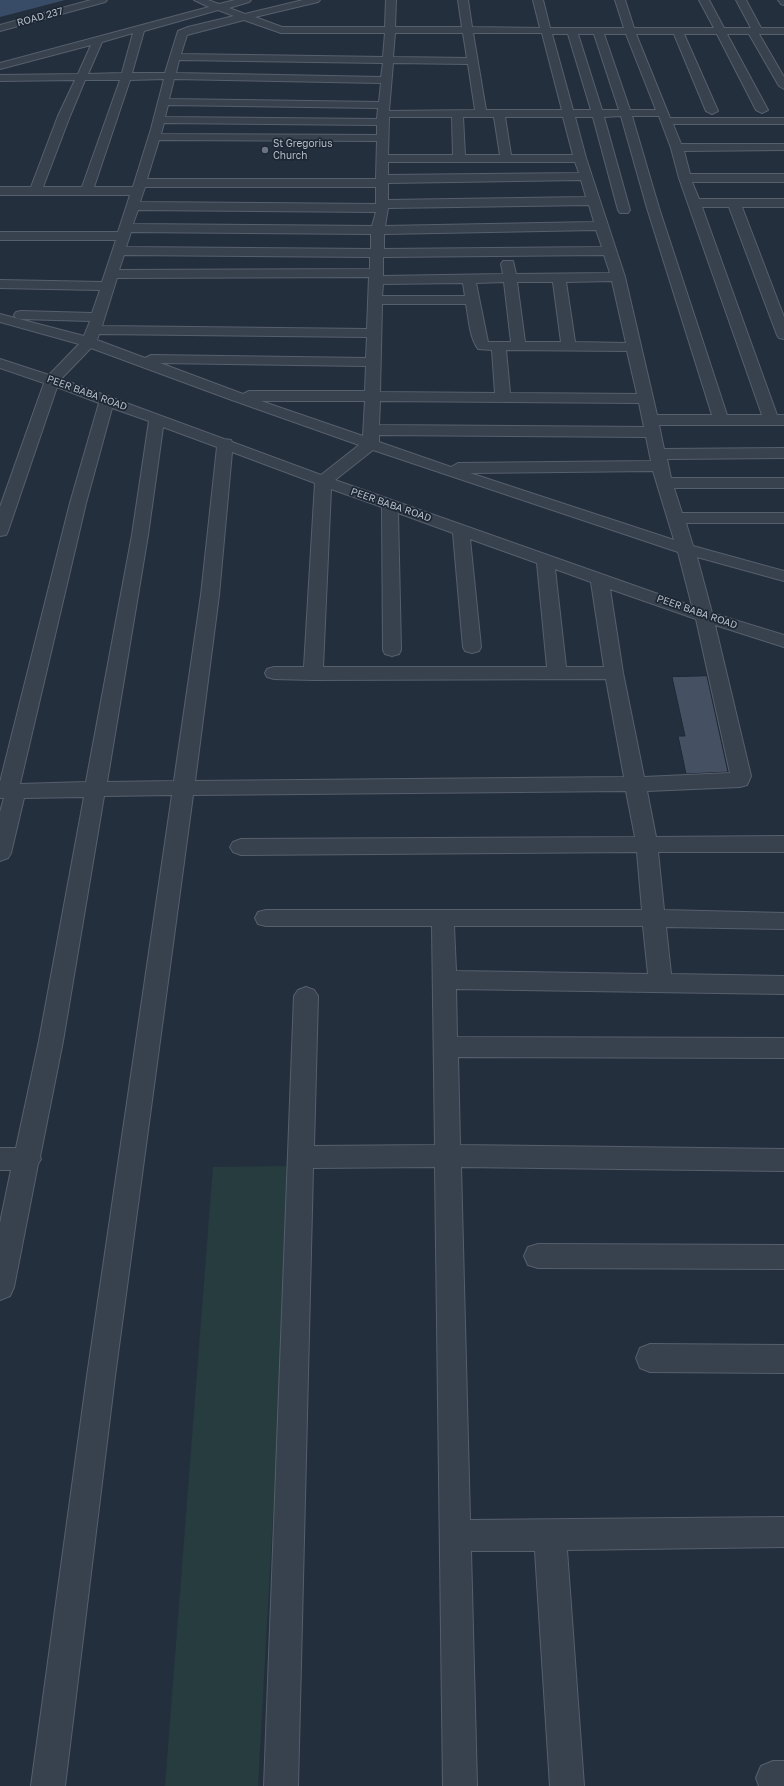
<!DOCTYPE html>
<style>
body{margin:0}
canvas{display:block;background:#242f3e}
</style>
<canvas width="784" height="1786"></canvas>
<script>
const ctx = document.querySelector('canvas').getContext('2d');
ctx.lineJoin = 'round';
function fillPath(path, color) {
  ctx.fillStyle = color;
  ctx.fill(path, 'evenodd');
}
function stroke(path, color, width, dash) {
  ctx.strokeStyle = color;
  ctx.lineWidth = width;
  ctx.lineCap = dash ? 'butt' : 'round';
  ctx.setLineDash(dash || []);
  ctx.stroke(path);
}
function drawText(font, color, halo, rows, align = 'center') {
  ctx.font = font + ' "Golos Text",sans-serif';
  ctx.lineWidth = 3.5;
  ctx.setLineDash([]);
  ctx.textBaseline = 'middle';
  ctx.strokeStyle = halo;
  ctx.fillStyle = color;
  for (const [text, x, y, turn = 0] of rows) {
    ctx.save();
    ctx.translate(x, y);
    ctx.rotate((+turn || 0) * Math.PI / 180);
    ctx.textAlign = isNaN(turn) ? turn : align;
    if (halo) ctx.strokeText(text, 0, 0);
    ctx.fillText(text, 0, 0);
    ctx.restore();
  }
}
fillPath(new Path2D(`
 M 292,1166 L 258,1786 L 165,1786 L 213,1167 Z`), '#263c3f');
fillPath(new Path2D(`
 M 0,0 L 65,0 L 0,17 Z`), '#394c67');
const building = new Path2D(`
 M 707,676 L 728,772 L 686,774 L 678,736 L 685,736 L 672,677 Z`);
fillPath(building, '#455162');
stroke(building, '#1f2835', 1);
const minor = new Path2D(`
 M 194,0 L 208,0 L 219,4 L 235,0 L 251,0 L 249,2 L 229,8 L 245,14 L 303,0 L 320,0 L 318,2 L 255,17 L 282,27 L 385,27 L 386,0 L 396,0 L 395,27 L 462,27 L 458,0 L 468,0 L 472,27 L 540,28 L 533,0 L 543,0 L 550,28 L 624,28 L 615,0 L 625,0 L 634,28 L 714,28 L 699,0 L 709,0 L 724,28 L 751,28 L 736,0 L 746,0 L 761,28 L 784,28 L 784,34 L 759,34 L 784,77 L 784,89 L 779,86 L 749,34 L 727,34 L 768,110 L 762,113 L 756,110 L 717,34 L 684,34 L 718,111 L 712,114 L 706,111 L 674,34 L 636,34 L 670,118 L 784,118 L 784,124 L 673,124 L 681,144 L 784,144 L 784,150 L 684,151 L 690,174 L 784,174 L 784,182 L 692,182 L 699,199 L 784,199 L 784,207 L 742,207 L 784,317 L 784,339 L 779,338 L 777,335 L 729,207 L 702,207 L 777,415 L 784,415 L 784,425 L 659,425 L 664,449 L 784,448 L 784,458 L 667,459 L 671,478 L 784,478 L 784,488 L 674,488 L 682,513 L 784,513 L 784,523 L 686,523 L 693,546 L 784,571 L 784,581 L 697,557 L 712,613 L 784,635 L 784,647 L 715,625 L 751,776 L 747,785 L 740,787 L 647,791 L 656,837 L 784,836 L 784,852 L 658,852 L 664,910 L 784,913 L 784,929 L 666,927 L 671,974 L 784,976 L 784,994 L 456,989 L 457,1037 L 784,1038 L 784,1058 L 458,1057 L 460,1145 L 784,1149 L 784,1171 L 461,1167 L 470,1520 L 784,1517 L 784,1547 L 567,1550 L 584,1786 L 550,1786 L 535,1551 L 471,1551 L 477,1786 L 443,1786 L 435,1167 L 313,1168 L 298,1786 L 264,1786 L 294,996 L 298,990 L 306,987 L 314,990 L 318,996 L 314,1146 L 435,1145 L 432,926 L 266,926 L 258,924 L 255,918 L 258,912 L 266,910 L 642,910 L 637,852 L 241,855 L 233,852 L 230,847 L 233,842 L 241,839 L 635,837 L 626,791 L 193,795 L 115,1376 L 65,1786 L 31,1786 L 87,1376 L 172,795 L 104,796 L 63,1041 L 40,1157 L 41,1159 L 38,1164 L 14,1287 L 10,1296 L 0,1300 L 0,1223 L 11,1170 L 0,1170 L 0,1148 L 16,1148 L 39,1041 L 84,797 L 24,798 L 11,853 L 8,858 L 0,861 L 0,812 L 4,798 L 0,798 L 0,782 L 70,503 L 99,403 L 57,387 L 8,531 L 6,535 L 0,536 L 0,507 L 44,383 L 0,368 L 0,359 L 49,375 L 79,344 L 0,322 L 0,314 L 84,336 L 90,321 L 21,319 L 16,318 L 14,315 L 16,312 L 21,311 L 92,313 L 100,290 L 0,288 L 0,280 L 102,282 L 116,240 L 0,240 L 0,232 L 118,232 L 130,195 L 0,195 L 0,187 L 31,187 L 58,116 L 75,80 L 0,81 L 0,75 L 78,74 L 91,45 L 0,69 L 0,63 L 209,7 ZM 218,10 L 234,16 L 188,27 L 178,31 L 165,73 L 132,73 L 144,31 ZM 244,20 L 281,33 L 385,33 L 383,57 L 181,54 L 187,35 ZM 133,33 L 122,73 L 88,74 L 102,42 ZM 395,33 L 463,33 L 467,58 L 393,57 ZM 473,33 L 542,33 L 562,110 L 486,110 ZM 552,34 L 568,34 L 591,110 L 573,110 ZM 578,34 L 594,34 L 619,110 L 602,110 ZM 604,34 L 626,34 L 656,110 L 630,110 ZM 179,60 L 383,63 L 381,77 L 176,73 ZM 393,63 L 468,64 L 475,110 L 389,111 ZM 164,79 L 151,129 L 133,187 L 94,187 L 130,80 ZM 174,79 L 381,83 L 379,102 L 169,99 ZM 85,80 L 120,80 L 82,187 L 43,187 L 70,116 ZM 168,105 L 378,108 L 377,119 L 165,117 ZM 621,116 L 647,208 L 712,415 L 657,415 L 625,277 L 586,158 L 575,117 L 593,117 L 618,210 L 620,213 L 628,213 L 630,210 L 604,117 ZM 632,116 L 659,116 L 671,148 L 679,178 L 762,415 L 727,415 L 659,208 ZM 389,117 L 452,117 L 453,155 L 388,155 ZM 463,117 L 494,117 L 500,155 L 465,155 ZM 505,117 L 563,117 L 573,155 L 511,155 ZM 164,123 L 377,125 L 377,135 L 161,134 ZM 159,140 L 377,141 L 376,179 L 147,179 ZM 388,162 L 575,162 L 579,173 L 388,175 ZM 581,180 L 586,197 L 388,200 L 388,183 ZM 145,187 L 376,187 L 376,204 L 140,202 ZM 589,205 L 594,222 L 385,226 L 388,208 ZM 138,210 L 376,212 L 372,226 L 133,224 ZM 596,230 L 602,247 L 384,249 L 384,234 ZM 131,232 L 371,234 L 371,249 L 126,247 ZM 124,255 L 370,257 L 370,269 L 119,270 ZM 604,255 L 610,273 L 516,274 L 513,261 L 503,261 L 501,264 L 503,274 L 383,276 L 383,257 ZM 369,277 L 367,329 L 102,326 L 117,278 ZM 612,281 L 626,343 L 575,342 L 566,282 ZM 504,282 L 511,342 L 488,342 L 476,283 ZM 517,282 L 553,282 L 561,342 L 525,342 ZM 463,283 L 465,296 L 382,296 L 383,284 ZM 382,304 L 466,304 C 469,319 469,336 478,349 L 492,350 L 495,393 L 380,392 ZM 99,334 L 367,337 L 366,358 L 151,355 L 145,358 L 97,340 ZM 91,348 L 229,399 L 359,445 L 321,475 L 232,442 L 231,440 L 224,439 L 61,379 ZM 506,350 L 627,351 L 637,394 L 510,393 ZM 160,363 L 366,366 L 365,391 L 249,391 L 243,394 ZM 261,401 L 365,401 L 363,436 ZM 380,401 L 639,403 L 644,427 L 379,425 ZM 112,408 L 149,421 L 132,535 L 86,782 L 20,784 L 86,503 ZM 163,427 L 217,447 L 201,595 L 174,781 L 107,782 L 148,535 ZM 379,435 L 646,437 L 651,461 L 458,463 L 451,467 L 379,442 ZM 373,450 L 678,552 L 692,606 L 335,480 ZM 232,452 L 315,483 L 304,667 L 274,667 L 267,669 L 265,673 L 267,677 L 274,679 L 313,680 L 606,679 L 624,777 L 195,781 L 219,595 ZM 653,471 L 674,540 L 470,473 ZM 331,489 L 382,507 L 383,650 L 385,654 L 392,656 L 399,654 L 401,650 L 398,513 L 453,533 L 463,647 L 465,651 L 472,653 L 479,651 L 481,647 L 470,539 L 537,563 L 547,667 L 323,667 ZM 555,569 L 591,582 L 604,667 L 566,667 ZM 610,589 L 696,619 L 730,773 L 644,777 L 623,673 ZM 454,926 L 643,926 L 648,974 L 456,971 Z
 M 778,0 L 784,0 L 784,5 L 781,4 Z
 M 538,1244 L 784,1245 L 784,1269 L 538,1268 L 528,1265 L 524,1256 L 528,1247 Z
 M 650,1344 L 784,1345 L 784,1373 L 650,1372 L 640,1368 L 636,1358 L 640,1348 Z
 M 773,1761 L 784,1761 L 784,1786 L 759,1786 L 756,1778 L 761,1766 Z`);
const tertiary = new Path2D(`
 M 91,0 L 107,0 L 105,2 L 0,31 L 0,25 Z`);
stroke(minor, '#565f6c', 2);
stroke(tertiary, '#565f6c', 2);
fillPath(minor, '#38414e');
fillPath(tertiary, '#38414e');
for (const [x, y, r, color] of [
 [265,150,4,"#6b7280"]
]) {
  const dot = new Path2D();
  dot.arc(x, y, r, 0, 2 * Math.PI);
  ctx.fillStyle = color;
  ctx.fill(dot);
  stroke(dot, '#1d2633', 1.5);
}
drawText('10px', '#b4bcc9', '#1d2633', [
 ["ROAD 237",40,17,-15],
 ["PEER BABA ROAD",87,393,20],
 ["PEER BABA ROAD",391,505,19],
 ["PEER BABA ROAD",697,612,19]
]);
drawText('10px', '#b4bcc9', '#1d2633', [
 ["St Gregorius",273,144],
 ["Church",273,156]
], 'left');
</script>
